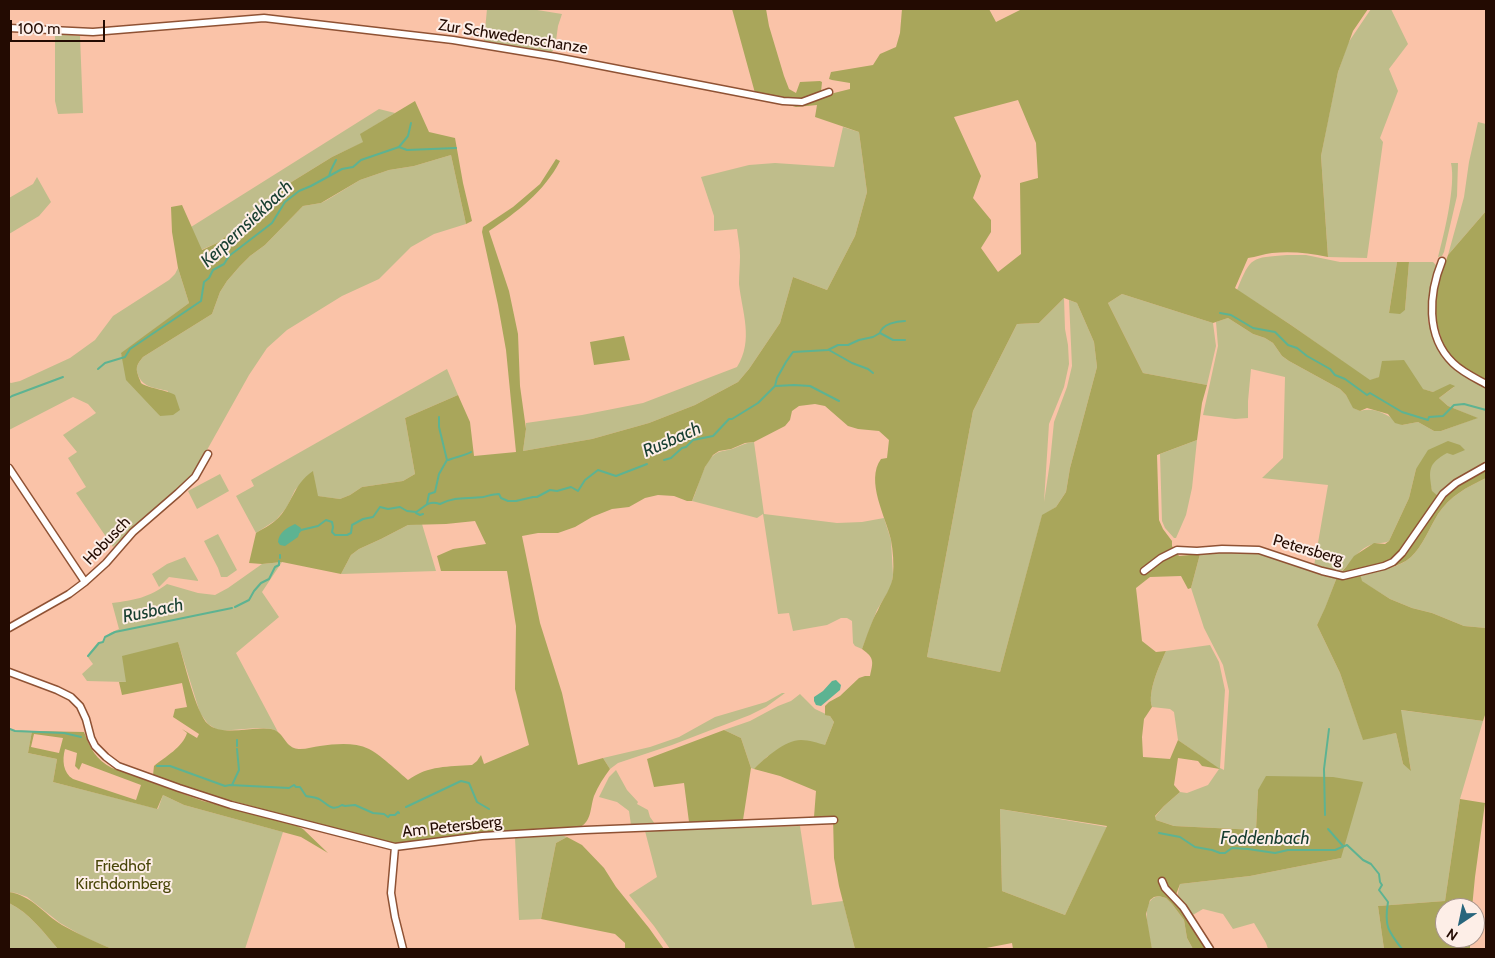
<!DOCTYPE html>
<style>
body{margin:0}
#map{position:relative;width:1495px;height:958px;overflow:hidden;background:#fac3a8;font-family:Cabin,sans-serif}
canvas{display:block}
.frame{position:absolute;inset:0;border:10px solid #230b02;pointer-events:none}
.north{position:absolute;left:1435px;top:898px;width:50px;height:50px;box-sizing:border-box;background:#fdeee7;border:1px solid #a6938b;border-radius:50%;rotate:214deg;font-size:14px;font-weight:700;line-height:20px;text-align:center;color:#230b02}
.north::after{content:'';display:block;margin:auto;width:18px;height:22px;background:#28657c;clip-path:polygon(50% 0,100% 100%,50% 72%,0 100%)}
.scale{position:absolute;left:10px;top:20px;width:95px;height:22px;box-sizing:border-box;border:2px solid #230b02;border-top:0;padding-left:6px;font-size:15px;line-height:18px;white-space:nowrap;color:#230b02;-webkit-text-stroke:4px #fdeee7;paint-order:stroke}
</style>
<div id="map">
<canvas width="1495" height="958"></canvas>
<div class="frame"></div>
<div class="north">N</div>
<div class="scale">100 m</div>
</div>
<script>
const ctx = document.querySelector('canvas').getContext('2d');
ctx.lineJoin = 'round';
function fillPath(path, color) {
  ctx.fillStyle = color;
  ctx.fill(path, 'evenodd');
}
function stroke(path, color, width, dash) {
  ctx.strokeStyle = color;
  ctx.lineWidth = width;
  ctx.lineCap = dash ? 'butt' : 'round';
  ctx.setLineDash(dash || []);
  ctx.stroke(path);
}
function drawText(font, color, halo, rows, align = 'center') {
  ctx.font = font + ' Cabin,sans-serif';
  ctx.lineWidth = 4;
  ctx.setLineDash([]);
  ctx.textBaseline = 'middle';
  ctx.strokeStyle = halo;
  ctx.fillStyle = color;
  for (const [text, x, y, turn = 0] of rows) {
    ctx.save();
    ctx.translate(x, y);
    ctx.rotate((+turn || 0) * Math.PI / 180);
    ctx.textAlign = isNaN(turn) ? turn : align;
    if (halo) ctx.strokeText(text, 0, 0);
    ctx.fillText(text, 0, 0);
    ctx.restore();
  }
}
fillPath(new Path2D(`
 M 487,9 L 531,9 L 562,14 L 558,26 L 555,48 L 551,53 L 484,41 Z
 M 1371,9 L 1391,9 L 1408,44 L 1389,69 L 1398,91 L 1380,138 L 1383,142 L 1367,258 L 1328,257 L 1321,156 L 1327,125 L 1338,72 L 1348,43 Z
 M 55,34 L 80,36 L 83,113 L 58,114 L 55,101 Z
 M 379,109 L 395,113 L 361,134 L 364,142 L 332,157 L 285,186 L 219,242 L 201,250 L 191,227 Z
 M 1478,122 L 1486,124 L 1486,211 L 1448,255 L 1464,197 L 1469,162 Z
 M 843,127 L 859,132 L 867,192 L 855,236 L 827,290 L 793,277 L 780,323 L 749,369 L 738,382 L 695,405 L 649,423 L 592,439 L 523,451 L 526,429 L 526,423 L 582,415 L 643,403 L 737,367 C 754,340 742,312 739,284 C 739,275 740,265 740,256 C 740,247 738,238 737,229 L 714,231 L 714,216 L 701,177 L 749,165 L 775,163 L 834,167 Z
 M 451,155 L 466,224 L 434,234 L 411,247 L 379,279 L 342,296 L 287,330 L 267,348 L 249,375 L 193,475 L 113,547 L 76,493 L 86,487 L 68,458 L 77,452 L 63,435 L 96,413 L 88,404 L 73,397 L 9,430 L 9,382 L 11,383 L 20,381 L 70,358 L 95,340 L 113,316 L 169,280 L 175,274 L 178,268 L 189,303 L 121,354 L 160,416 L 168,391 C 156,388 143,388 138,375 C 135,367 138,363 143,357 L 212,314 L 220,292 L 227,281 L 240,266 L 250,256 L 265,245 L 303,206 L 321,203 L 327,200 L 360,180 L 389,170 L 414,166 Z
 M 1451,163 L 1458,163 L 1457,196 L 1444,252 L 1442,256 L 1438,257 C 1444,234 1456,186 1451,163 Z
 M 37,177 L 51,202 L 39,216 L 9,234 L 9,198 L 33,184 Z
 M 1287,255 L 1306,255 L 1340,262 L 1397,262 L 1389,313 L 1405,310 L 1409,262 L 1433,262 L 1436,265 L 1431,284 L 1428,310 L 1428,322 L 1436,341 L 1442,352 L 1486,386 L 1486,464 L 1454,481 L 1438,496 L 1432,492 C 1431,485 1428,477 1429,471 C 1431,458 1450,451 1460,445 L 1416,469 L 1409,498 L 1389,541 C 1383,544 1379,542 1373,544 C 1359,548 1352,561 1342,571 L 1314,566 L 1328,485 L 1262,478 L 1283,458 L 1285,377 L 1251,369 L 1248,401 L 1248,418 L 1235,419 L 1203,415 L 1218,346 L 1216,322 L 1228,318 L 1253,334 L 1265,338 L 1273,343 L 1282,356 L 1289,361 L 1340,389 L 1346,395 L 1354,408 L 1360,411 C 1375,406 1390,416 1402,425 L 1418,422 L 1434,431 L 1441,431 L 1477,418 L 1448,406 L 1439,398 L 1454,387 L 1433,392 L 1379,377 L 1370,381 L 1291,325 L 1237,290 C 1251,256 1251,258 1287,255 Z
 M 1122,294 L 1213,323 L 1216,346 L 1207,385 L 1143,373 L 1108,303 Z
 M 1064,298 L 1065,329 L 1068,345 L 1069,364 L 1064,387 L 1049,424 L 1044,502 L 1050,462 L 1054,422 L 1067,387 L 1072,366 L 1069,300 L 1077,303 L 1094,342 L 1097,367 L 1070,468 L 1066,492 L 1056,507 L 1042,516 L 1000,672 L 927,657 L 973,411 L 1017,324 L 1039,323 Z
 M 447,369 L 458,395 L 405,418 L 415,474 L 403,481 L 362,487 L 350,495 L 340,499 L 317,496 L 313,472 L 295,490 L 287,507 L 276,520 L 256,533 L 236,496 L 254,486 L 251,480 Z
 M 1197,440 L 1192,488 L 1186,515 L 1176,538 L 1174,538 L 1165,528 L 1162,521 L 1160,454 Z
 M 754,442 L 764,514 L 837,523 L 862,522 L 884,518 L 891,540 L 893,575 L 891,587 L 877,610 L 862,649 L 855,646 L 853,643 L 852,621 L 847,618 L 841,618 L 827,625 L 793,631 L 789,613 L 778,614 L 763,514 L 757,518 L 692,501 C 699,487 703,460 717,453 C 722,450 727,451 732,449 C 740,446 745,443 754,442 Z
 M 220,474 L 229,491 L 197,509 L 188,491 Z
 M 1486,478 L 1486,628 L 1464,626 L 1432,613 L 1412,608 L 1390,599 L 1361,581 L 1360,573 C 1377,570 1398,569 1411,557 C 1422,547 1430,527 1438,514 C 1450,496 1467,487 1486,478 Z
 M 422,524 L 436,571 L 341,574 L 351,555 L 359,549 L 381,539 L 408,525 Z
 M 218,534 L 237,570 L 227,577 L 221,577 L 218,568 L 219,567 L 218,568 L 204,541 Z
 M 1226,552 L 1260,552 L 1337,577 L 1325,609 L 1317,625 L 1340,673 L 1363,739 L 1396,733 L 1403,764 L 1411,770 L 1400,710 L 1483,721 L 1460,799 L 1445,901 L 1378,906 L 1384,949 L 1268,949 L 1266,943 L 1254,923 L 1233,929 L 1223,914 L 1203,909 L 1191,916 L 1177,897 L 1180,884 L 1250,876 L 1341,858 L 1258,790 L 1256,830 L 1174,826 L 1156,820 L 1155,817 L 1164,806 L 1180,792 L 1187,793 L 1208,785 L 1219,769 L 1178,740 L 1174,712 L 1170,709 L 1152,707 C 1147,692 1160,664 1166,651 L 1210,645 L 1219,662 L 1225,690 L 1220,768 L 1224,770 L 1229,691 L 1223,665 L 1204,628 L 1191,588 L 1200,554 Z
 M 185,557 L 198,580 L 198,581 L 169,577 L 159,587 L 152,574 L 167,564 Z
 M 282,562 L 262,592 L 279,617 L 236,653 L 278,732 L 272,729 L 257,728 L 219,731 L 208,724 L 200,713 L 178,642 L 126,682 L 87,681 L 82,674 L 93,664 L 87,656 L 98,642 L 102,642 L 110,633 L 119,629 L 112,603 C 135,600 148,598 167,584 L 198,593 L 215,595 L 228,588 L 262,564 Z
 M 782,693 L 785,693 L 766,707 L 750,715 L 672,745 L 618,763 L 610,769 L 603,758 L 650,747 L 679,737 L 715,717 L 766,702 Z
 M 800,694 L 815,709 L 830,716 L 834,722 L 825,745 L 768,756 L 754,769 L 751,768 L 741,738 L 724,730 L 750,721 L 778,706 L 791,701 Z
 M 9,730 L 32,731 L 28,753 L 57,759 L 53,782 L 158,809 L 163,795 L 184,805 L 283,832 L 245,949 L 112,949 L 86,938 L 60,923 L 27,897 L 16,893 L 9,892 Z
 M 616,770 L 627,790 L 638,802 L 637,804 L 648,810 L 650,817 L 655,824 L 631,825 L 629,811 L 617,802 L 599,797 L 609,777 Z
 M 1000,809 L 1107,827 L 1065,915 L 1002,891 Z
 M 800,826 L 812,905 L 843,901 L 855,949 L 670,949 L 654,926 L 629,895 L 657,877 L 645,831 Z
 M 561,835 L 567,837 L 556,843 L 541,919 L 519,920 L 515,838 Z
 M 1159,896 L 1166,898 L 1172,904 L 1184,920 L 1187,938 L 1193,949 L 1152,949 C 1150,935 1138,899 1159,896 Z
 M 9,903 C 30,913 43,932 58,949 L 9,949 Z`), '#bfbd8b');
fillPath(new Path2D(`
 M 732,9 L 766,9 L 769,26 L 784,76 L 789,89 L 796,93 L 800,82 L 820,81 L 822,82 L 821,92 L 830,94 L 850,89 L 850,83 L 832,80 L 829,79 L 831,72 L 873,65 L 880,54 L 896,47 L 900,33 L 902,9 L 989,9 L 996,22 L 1022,9 L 1368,9 L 1353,31 L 1338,72 L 1321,156 L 1328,257 C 1309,253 1291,251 1272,253 C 1264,254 1256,257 1248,258 L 1235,288 L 1291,325 L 1370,380 L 1379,377 L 1382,361 L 1404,360 L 1423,389 L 1433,392 L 1450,384 L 1455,386 L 1439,398 L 1448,406 L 1478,418 L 1441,431 L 1434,431 L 1418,422 L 1402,425 L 1395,423 L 1388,414 L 1367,408 L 1360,411 L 1353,408 L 1346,395 L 1340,389 L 1289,361 L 1282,356 L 1273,343 L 1265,338 L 1253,334 L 1228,318 L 1213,323 L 1122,294 L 1108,303 L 1143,373 L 1207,385 L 1202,403 L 1197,440 L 1157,455 L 1159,520 L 1163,529 L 1172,541 L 1172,546 L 1179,556 L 1200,554 L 1191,588 L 1188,589 L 1181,576 L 1150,577 L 1136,588 L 1142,641 L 1156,652 L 1166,651 C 1160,664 1147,692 1152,707 L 1144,719 L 1142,737 L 1143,757 L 1170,759 L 1178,740 L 1220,769 L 1202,766 L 1198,761 L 1178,758 L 1174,785 L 1180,792 L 1164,806 L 1155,816 L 1156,820 L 1174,826 L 1256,830 L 1258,790 L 1266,776 L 1333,777 L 1363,782 L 1341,858 L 1250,876 L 1180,884 L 1174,900 L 1184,912 L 1206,949 L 1193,949 L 1187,938 L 1184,920 L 1172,904 L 1166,898 L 1159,896 L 1154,897 L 1150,900 L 1146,914 L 1152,949 L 1013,949 L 1012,943 L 981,949 L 855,949 L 839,886 L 834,858 L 833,817 L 814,817 L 816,791 L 780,776 L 754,769 C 765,758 785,740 801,740 C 809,740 818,743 825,745 L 834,722 L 830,716 L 825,715 L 825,706 L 829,702 L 840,696 L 859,678 L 865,676 L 870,676 C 873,662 875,658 862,649 C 867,636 871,622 878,610 C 883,598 892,588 893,575 C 894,564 893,551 891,540 C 886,517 865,481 881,459 L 887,458 L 889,440 L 879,431 L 858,429 L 848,426 L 825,406 L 815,404 L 799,406 L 792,411 L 790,420 L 785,426 L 754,442 L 745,443 L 731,449 L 719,451 L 713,455 L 705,467 L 692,501 L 687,501 L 674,496 L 658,495 L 645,498 L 629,507 L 612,509 L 592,517 L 575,527 L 558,533 L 538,533 L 522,536 L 540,623 L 562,693 L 578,765 L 603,758 L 610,769 C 604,777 598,786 594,796 C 590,808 592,821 579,828 L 470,834 L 400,844 L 391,843 L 198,792 L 153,775 L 154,766 C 165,757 183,747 187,733 L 182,729 L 197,738 L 199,734 L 173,717 L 175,709 L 187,707 L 182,683 L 122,695 L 119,682 L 126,682 L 122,656 L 178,642 C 184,660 196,714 208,724 C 222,737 253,726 271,729 C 283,731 284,744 294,748 C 301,751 312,747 320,746 C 336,744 354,742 369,749 C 378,753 400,773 408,780 C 429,765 448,767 472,765 L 477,761 L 481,755 L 484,764 L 529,745 L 515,689 L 516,626 L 507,571 L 441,571 L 437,556 L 453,549 L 486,544 L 475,521 L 446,524 L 408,525 L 381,539 L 359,549 L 351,555 L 341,574 L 282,562 L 262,564 L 249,563 L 256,533 C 262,529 271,525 276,520 C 293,505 292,485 313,471 L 318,496 L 340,499 L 350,495 L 362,487 L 403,481 L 415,474 L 405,418 L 458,395 L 470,422 L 474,456 L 516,452 L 506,350 L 498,305 L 482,232 L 483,227 L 513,207 L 540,184 L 556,159 L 560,161 C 544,192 517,212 489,231 L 509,291 L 518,334 L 520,386 L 526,429 L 523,451 L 592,439 L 649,423 L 695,405 L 738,382 L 749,369 L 780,323 L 793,277 L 827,290 L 855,236 L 867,192 L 859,132 L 815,117 L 817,105 L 796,107 L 778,102 L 755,93 ZM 1018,100 L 1036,143 L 1038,178 L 1020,183 L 1021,254 L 998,272 L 981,248 L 991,232 L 991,220 L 973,198 L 981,176 L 954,117 ZM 1064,298 L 1077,303 L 1094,342 L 1097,367 L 1070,468 L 1066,492 L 1056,507 L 1042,515 L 1000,672 L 927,657 L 973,411 L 1017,324 L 1039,323 ZM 1000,809 L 1107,826 L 1065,915 L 1002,891 Z
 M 415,101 L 429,132 L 455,138 L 463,183 L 472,221 L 466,224 L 451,155 L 414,166 L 389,170 L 360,180 L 321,203 L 303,206 L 265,245 L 250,256 L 240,266 L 227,281 L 220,292 L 212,314 L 143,357 C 138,363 135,367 138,375 C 138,376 141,382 141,383 C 147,388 167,390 175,395 L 180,410 L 173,415 L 160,416 L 126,380 L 121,353 L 189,303 L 178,268 L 172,232 L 171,207 L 182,205 L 202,250 L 219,242 L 285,186 L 332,157 L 363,142 L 360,134 Z
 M 1486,211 L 1486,381 L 1470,373 L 1455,362 L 1448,352 L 1442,341 L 1433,309 L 1438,283 L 1448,255 Z
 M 1397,262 L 1409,262 L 1405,310 L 1400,314 L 1389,313 Z
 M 624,336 L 630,360 L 594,365 L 590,342 Z
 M 1448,441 L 1460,445 L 1465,450 L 1453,455 L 1447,453 C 1427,464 1429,471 1432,491 L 1438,496 L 1454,481 L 1486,464 L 1486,478 C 1467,487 1450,496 1438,514 C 1430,527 1422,547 1411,557 C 1398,569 1377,569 1360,574 L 1362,581 L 1390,599 L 1412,608 L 1432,613 L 1464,626 L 1486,628 L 1486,712 L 1483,721 L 1401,710 L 1411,771 L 1403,764 L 1396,733 L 1363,740 L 1340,673 L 1317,625 L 1325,608 L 1337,577 L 1346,567 L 1354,556 L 1374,543 L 1385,544 L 1389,541 L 1409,498 L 1416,469 L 1428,450 Z
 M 724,730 L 741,738 L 751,768 L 743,820 L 689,822 L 684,783 L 654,787 L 647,759 Z
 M 32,731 L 84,732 C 90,748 96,760 112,768 L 203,801 L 292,823 L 303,829 L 328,853 L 301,837 L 184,805 L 163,795 L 157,809 L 53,782 L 57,759 L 28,753 ZM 34,734 L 63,738 L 59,753 L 31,747 ZM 65,749 L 77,753 L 75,766 L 79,770 L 82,763 L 141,785 L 136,800 L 73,779 C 63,773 62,760 65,749 Z
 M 1460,799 L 1485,803 L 1475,877 L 1472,908 L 1445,908 L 1445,938 L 1470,938 L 1470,949 L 1384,949 L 1378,906 L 1445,901 Z
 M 567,837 L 582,845 L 604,868 L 616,887 L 649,928 L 664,949 L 625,949 L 625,943 L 615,934 L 541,919 L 556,843 Z
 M 9,892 C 31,895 44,914 62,925 C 78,934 95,942 112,949 L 58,949 C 43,932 30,913 9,903 Z`), '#a9a65b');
fillPath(new Path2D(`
 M 295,524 L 301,528 L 298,537 L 285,546 L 280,545 L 278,542 C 279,532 287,528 295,524 Z
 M 836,680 L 841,685 L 840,690 L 821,706 L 816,705 L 814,701 L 814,697 L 823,691 L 832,681 Z`), '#5db392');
stroke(new Path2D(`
 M 399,147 L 408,136 L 411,123
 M 329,176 L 331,170 L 336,160
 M 1220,313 L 1231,315 L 1253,328 L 1275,332 L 1288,345 L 1297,348 L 1307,356 L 1330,369 L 1335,375 L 1345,379 L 1367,395 L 1370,393 L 1402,412 L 1428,420 L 1429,417 L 1443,416 L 1454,405 L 1464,404 L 1486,410
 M 880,333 L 893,340 L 905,340
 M 829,350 L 852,363 L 868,369 L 873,373
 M 98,369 L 105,363 L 125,357 L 130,349 L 201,301 L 204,282 L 209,278 L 213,270 L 224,264 L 229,256 L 272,223 L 285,202 L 299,191 L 311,186 L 342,169 L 353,167 L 361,160 L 399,147 L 407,150 L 456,148
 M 776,386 L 794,385 L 810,386 L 839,401
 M 9,398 L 12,396 L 63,377
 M 448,460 C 455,457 464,456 471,452
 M 664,460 L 671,458 L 682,448 L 686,447 L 693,440 L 713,436 L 729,419 L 732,419 L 758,403 L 775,386 L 777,378 L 786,362 L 793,352 L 828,350 L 838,345 L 848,345 L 859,340 L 873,337 L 880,333 C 882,324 897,321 905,321
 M 427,504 L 429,494 L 435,492 L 439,474 L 447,460 L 439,427 L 439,417
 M 416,513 L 420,515 L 423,514
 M 299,532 L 301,530 L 318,526 L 326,520 L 332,522 L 333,527 L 332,532 L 335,535 L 347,535 L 351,533 L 352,525 L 363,519 L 373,517 L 380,507 L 388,509 L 400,507 L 407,511 L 416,512 C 425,507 427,500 440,504 C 456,496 466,499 483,497 C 488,496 493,494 499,494 L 501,498 L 508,501 L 516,501 L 533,497 L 537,497 L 550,490 L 557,491 L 571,487 L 578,491 L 585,480 L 598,470 L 616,476 L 647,464
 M 280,558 L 280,555
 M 235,607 L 249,600 L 254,591 L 261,583 L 269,579 L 275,567 L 279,565 L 279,561
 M 88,656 L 99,643 L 103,642 L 105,637 L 115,632 L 232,608
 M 10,729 L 15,731 L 64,733 L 81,737
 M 237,746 L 237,740
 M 157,766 L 170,766 L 225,786 L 230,785 L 289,788 L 294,785 L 296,787 L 300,787 L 306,796 C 310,797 315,797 319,799 C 328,804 331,812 342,805 L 345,806 L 355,805 L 373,813 L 384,814 L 388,817 L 390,815 L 395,815 L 398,812 L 399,813
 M 232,785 L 239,770 L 237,749
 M 406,807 L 461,781 L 469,783 L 477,802 L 489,809
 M 1325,815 L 1324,769 L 1329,729
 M 1328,829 L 1343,846
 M 1159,833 L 1180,837 L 1195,847 L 1212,850 L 1220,853 L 1225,853 L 1232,848 L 1248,849 L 1275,853 L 1288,850 L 1335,850 L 1347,845 L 1363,860 L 1371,864 L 1379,874 L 1380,882 L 1382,885 L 1379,890 L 1388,902 C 1384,926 1388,931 1402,949`), '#5db392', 2);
const street = new Path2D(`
 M 9,28 L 93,32 L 264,18 L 453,40 L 556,57 L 783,101 L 802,102 L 829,92
 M 1442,261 C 1429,293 1425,336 1453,363 C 1462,372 1475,378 1486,384
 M 9,468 L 85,582
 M 1144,571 L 1161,558 L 1177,550 L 1197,551 L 1222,549 L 1259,550 L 1322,571 L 1343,576 L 1384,566 L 1393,562 L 1402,553 L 1443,494 L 1456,483 L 1486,466
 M 9,628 L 69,594 L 85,582 L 106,563 L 133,532 L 178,493 L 195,477 L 208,454
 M 9,672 L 57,690 L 71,697 L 80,706 L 86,719 L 91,738 L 95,746 L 106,757 L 118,766 L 179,788 L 231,805 L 395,847 L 482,836 L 585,830 L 834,820
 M 395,847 L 391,893 L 395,917 L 403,949
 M 1162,881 L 1165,888 L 1183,907 L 1210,949`);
stroke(street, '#8f5234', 9);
stroke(street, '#fff', 6);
drawText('16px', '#230b02', '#fdeee7', [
 ["Zur Schwedenschanze",513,37,9],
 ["Hobusch",107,541,-46],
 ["Petersberg",1308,550,16],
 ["Am Petersberg",452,827,-6]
]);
drawText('16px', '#494609', '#fdeee7', [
 ["Friedhof",123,866],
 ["Kirchdornberg",123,884]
]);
drawText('italic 18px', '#173e30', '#fdeee7', [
 ["Kerpernsiekbach",247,224,-43],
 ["Rusbach",672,440,-24],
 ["Rusbach",153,611,-12],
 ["Foddenbach",1265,839]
]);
</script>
